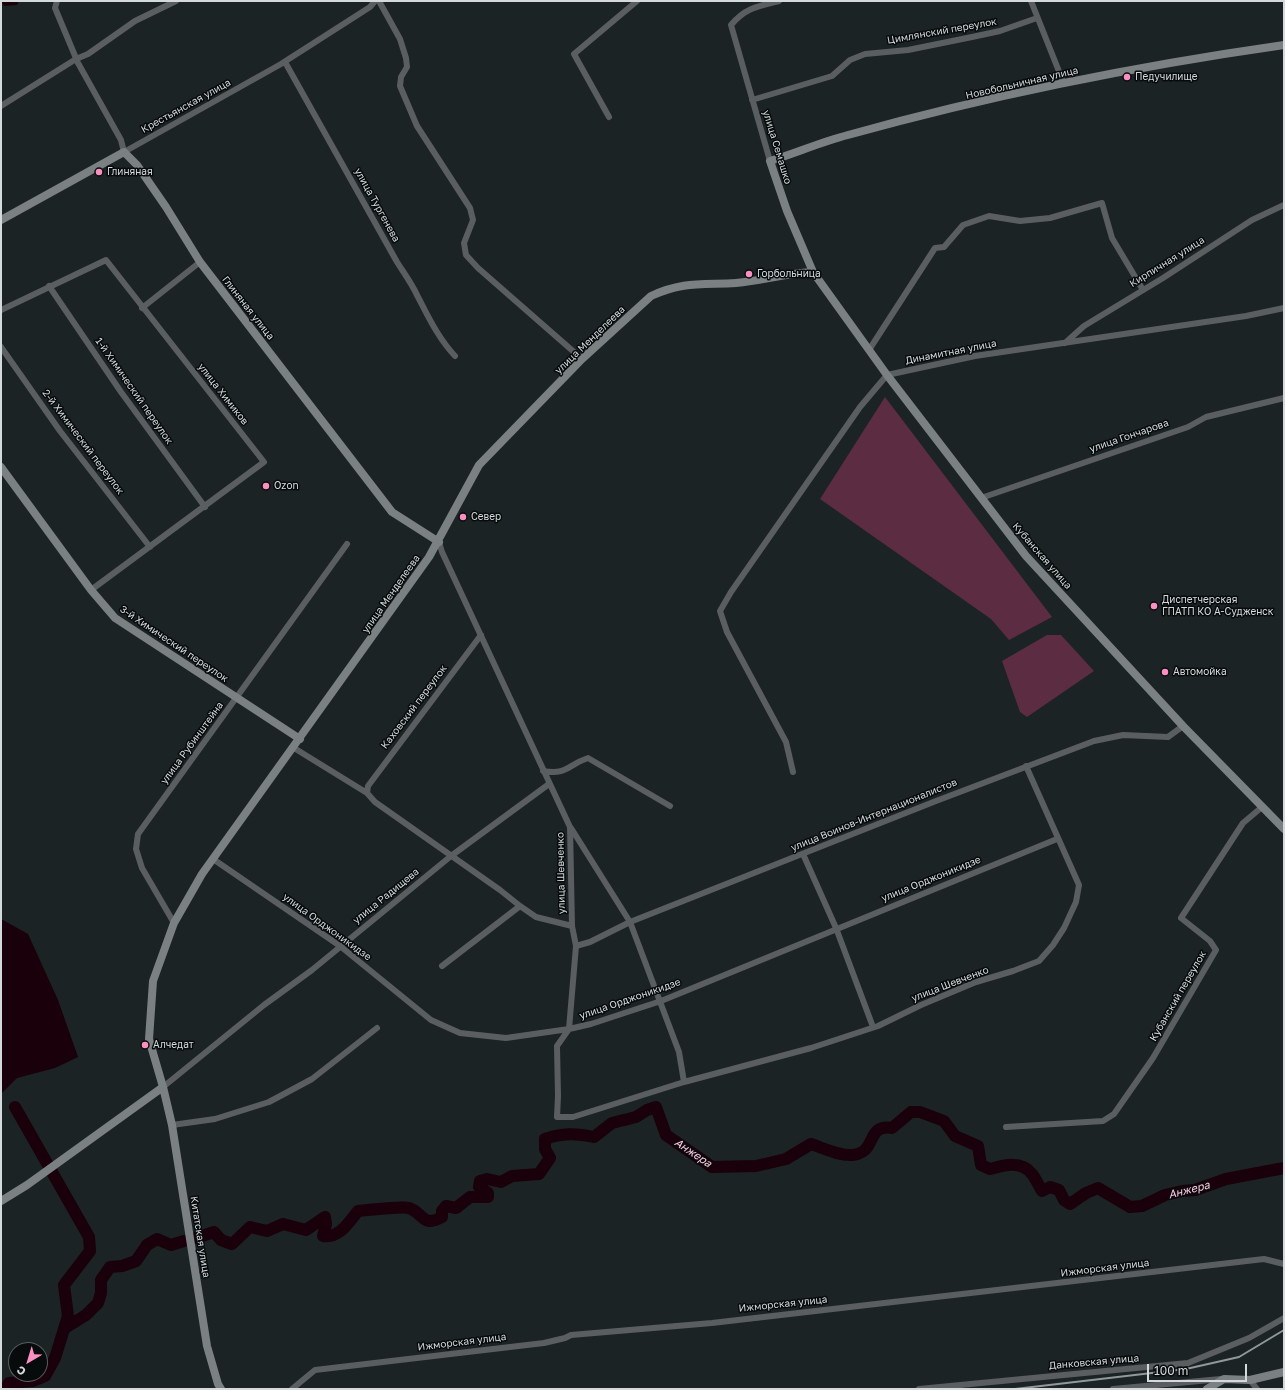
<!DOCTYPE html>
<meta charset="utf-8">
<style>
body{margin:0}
#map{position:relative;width:1285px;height:1390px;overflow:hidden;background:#1b2325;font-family:"Golos Text",sans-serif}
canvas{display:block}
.frame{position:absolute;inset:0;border:2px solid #d4d9db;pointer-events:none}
.north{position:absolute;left:8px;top:1342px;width:40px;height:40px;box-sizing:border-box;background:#080b0c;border:1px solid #5a5d5f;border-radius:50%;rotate:218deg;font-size:11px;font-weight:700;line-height:16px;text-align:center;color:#d4d9db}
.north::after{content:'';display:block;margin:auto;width:14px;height:18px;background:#fc8fc2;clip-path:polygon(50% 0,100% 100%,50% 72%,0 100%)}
.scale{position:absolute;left:1147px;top:1364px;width:100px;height:18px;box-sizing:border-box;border:2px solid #d4d9db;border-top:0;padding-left:5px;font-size:12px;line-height:14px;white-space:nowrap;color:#d4d9db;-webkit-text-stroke:3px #080b0c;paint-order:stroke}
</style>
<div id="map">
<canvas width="1285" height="1390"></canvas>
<div class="frame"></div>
<div class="north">С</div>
<div class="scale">100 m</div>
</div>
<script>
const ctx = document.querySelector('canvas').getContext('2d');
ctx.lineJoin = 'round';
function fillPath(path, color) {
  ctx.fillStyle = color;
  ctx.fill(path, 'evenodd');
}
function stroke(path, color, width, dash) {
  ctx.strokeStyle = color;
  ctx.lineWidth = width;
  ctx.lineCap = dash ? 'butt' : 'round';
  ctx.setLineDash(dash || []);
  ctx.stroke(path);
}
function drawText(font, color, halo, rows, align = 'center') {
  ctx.font = font + ' "Golos Text",sans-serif';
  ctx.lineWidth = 3;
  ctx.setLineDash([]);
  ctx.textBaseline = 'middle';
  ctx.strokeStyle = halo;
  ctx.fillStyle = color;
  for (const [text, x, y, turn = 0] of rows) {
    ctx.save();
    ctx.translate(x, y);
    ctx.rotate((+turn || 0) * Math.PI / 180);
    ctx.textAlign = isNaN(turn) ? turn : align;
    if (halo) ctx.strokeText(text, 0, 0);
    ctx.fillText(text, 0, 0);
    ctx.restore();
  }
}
fillPath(new Path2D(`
 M 885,397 L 1052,617 L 1009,640 L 991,619 L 820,499 Z
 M 1047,635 L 1061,635 L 1094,671 L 1027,717 L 1020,712 L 1002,661 Z`), '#5c2c43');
fillPath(new Path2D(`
 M 1,1 L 19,1 L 17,5 L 4,6 Z
 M 1,919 L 28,934 L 58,1000 L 78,1057 L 55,1068 L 17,1078 L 1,1094 Z`), '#19000a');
stroke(new Path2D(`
 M 196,1238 L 214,1232 L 221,1240 L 232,1244 L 250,1227 L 267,1231 L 283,1224 L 306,1230 L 325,1217 L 326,1224 L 323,1236 C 339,1239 349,1222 358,1211 C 368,1210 402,1206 409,1208 C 424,1213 422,1228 442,1217 L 442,1211 L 446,1206 L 456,1208 L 470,1197 L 488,1197 L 488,1193 L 479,1187 L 480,1181 L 487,1179 L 501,1182 L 512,1176 L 539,1174 L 550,1158 L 545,1149 L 545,1139 C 562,1133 576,1133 594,1137 L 612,1123 L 636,1117 L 647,1110 L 656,1107 L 666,1135 L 712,1167 L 756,1166 L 786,1159 L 811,1144 C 823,1148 839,1156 853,1155 C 878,1152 865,1124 892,1128 L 911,1112 L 920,1112 L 944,1121 L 955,1136 L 978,1146 L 981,1165 L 990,1169 C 1004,1165 1021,1160 1032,1174 C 1036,1179 1039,1186 1042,1191 L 1050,1187 L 1059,1190 L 1064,1200 L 1070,1204 L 1086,1193 L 1098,1188 L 1130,1207 L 1142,1206 L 1165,1195 L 1182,1191 L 1195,1190 L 1226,1179 L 1284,1168
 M 65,1328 L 86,1315 L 98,1303 L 101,1293 L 101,1280 L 110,1267 L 122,1266 L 136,1261 L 147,1245 L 157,1239 L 171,1245 L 184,1241
 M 5,1389 L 9,1383 L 33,1381 L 45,1376 L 55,1358 L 68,1316 L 64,1285 L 90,1251 L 89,1237 L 15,1107`), '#19000a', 12);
stroke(new Path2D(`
 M 57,1 L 55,8 L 78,63 L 121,140 L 124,152 L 281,64 L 370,7 L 375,1
 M 379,1 L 400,39 L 406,58 L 407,67 L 401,77 L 400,86 L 417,126 L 470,208 L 473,220 L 464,243 L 466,255 L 478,268 L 582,359
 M 1031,1 L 1064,84
 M 285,62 L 397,262 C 404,273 412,284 417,295 C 428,316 438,338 455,356
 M 752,100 L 832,76 L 850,60 L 865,54 L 908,50 L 972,37 L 1000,31 L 1037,18
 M 1,106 L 76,59 L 88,54 L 135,21 L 176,1
 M 609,117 L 574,54 L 637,1
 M 770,161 L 731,25 C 745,8 758,6 779,1
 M 49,286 L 121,392 L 205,507
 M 142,308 L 200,262
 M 1,310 L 106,260 L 264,462 L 91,590
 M 1065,343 L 1084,326 L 1163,278 L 1252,220 L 1284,205
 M 1,347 L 60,431 L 150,547
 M 869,350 L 935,248 L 944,247 L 963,225 L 989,216 L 1020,221 L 1050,218 L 1102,203 L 1112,238 L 1143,290
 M 981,498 L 1188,427 L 1206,417 L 1284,398
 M 439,542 L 442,552 L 570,827 L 572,926 L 576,946 L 569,1029 L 557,1046 L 558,1096 L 557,1117 L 573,1117 L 684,1082 L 811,1048 L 878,1026 L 921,1005 L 976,982 L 1013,971 L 1039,961 L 1053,945 L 1064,928 L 1076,902 L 1079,885 L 1026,766
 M 294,748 L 367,793 L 375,802 L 500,890 L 520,906 L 536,917 L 572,926
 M 543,771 C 568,775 567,765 588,758 L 670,806
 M 793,772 L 786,742 L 727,632 L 720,611 L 731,592 L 860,407 L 887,375 L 975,356 L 1246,316 L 1284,308
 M 367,793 L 368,786 L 481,635
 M 571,828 L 630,922 L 679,1052 L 684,1082
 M 803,854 L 836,928 L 873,1027
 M 213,859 L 340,946 L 431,1020 L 460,1033 L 506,1038 L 569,1029 L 591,1024 L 661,1001 L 1057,839
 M 174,923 L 142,868 L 136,849 L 138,834 L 347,544
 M 576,946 L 590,942 L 630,922 L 936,801 L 1094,741 L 1123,735 L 1168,737 L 1183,726
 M 442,966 L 520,906
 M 163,1087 L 264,1005 L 312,970 L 451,856 L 549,784
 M 172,1125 L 215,1119 L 269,1102 L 312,1079 L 377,1028
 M 1006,1127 L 1103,1121 L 1114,1114 L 1153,1058 L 1216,950 L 1210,941 L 1181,918 L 1243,823 L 1262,807
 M 1250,1380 L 1257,1389
 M 292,1389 L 315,1370 L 544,1343 L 565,1338 L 571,1335 L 712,1323 L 1264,1259 L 1284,1264
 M 919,1389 L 1188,1363 L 1249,1338 L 1284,1318
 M 1113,1389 L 1221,1379`), '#5b5e60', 6);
stroke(new Path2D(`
 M 1284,45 C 1137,66 991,95 848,135 C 821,142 796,153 770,161 L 787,211 L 813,272 L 887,375 L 1026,556 L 1183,726 L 1284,829
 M 1,220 L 124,152 L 137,165 L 166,207 L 200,262 L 392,512 L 439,542
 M 1,467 L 91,590 L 115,618 L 300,739
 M 1,1201 L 27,1185 L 163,1087
 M 221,1389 L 218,1384 L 207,1346 L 172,1125 L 163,1087 L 149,1039 L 153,981 L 174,923 L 202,874 L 429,557 L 479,465 L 582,359 L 651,296 C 683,281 703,285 736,283 C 762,281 787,273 813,272
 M 1207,1389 L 1224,1379 L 1250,1380 L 1284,1372`), '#7b8183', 8);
stroke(new Path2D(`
 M 1015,1389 L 1186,1369 L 1239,1357 L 1284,1330`), '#92989a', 2);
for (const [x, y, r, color] of [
 [1127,77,4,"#fc8fc2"],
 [99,172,4,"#fc8fc2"],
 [749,274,4,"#fc8fc2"],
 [266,486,4,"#fc8fc2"],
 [463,517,4,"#fc8fc2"],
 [1154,606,4,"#fc8fc2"],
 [1165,672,4,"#fc8fc2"],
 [145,1045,4,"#fc8fc2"]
]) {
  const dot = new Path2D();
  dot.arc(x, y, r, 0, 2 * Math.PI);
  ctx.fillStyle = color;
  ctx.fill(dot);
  stroke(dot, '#080b0c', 1.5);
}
drawText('10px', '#d4d9db', '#080b0c', [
 ["Цимлянский переулок",942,31,-10],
 ["Новобольничная улица",1022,83,-13],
 ["Крестьянская улица",186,106,-29],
 ["улица Семашко",777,147,73],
 ["улица Тургенева",377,205,61],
 ["Кирпичная улица",1167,262,-32],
 ["Глиняная улица",248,308,52],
 ["улица Менделеева",590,340,-44],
 ["Динамитная улица",951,352,-11],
 ["1-й Химический переулок",134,391,55],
 ["улица Химиков",223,394,52],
 ["улица Гончарова",1129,436,-19],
 ["2-й Химический переулок",83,442,53],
 ["Кубанская улица",1042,556,49],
 ["улица Менделеева",391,594,-55],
 ["3-й Химический переулок",174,644,34],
 ["Каховский переулок",414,707,-53],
 ["улица Рубинштейна",192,743,-54],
 ["улица Воинов-Интернационалистов",874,815,-22],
 ["улица Шевченко",561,873,-91],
 ["улица Орджоникидзе",931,879,-22],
 ["улица Радищева",386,896,-39],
 ["улица Орджоникидзе",327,927,36],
 ["улица Шевченко",950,984,-21],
 ["Кубанский переулок",1178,996,-60],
 ["улица Орджоникидзе",630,999,-19],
 ["Китатская улица",200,1237,81],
 ["Ижморская улица",1105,1268,-7],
 ["Ижморская улица",783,1304,-6],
 ["Ижморская улица",462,1342,-7],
 ["Данковская улица",1094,1362,-5]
]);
drawText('10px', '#d4d9db', '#080b0c', [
 ["Педучилище",1135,77],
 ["Глиняная",107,172],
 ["Горбольница",757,274],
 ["Ozon",274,486],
 ["Север",471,517],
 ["Диспетчерская",1162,600],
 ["ГПАТП КО А-Судженск",1162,612],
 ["Автомойка",1173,672],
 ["Алчедат",153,1045]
], 'left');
drawText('italic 11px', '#ffc7df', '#080b0c', [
 ["Анжера",693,1153,34],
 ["Анжера",1189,1190,-14]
]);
</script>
